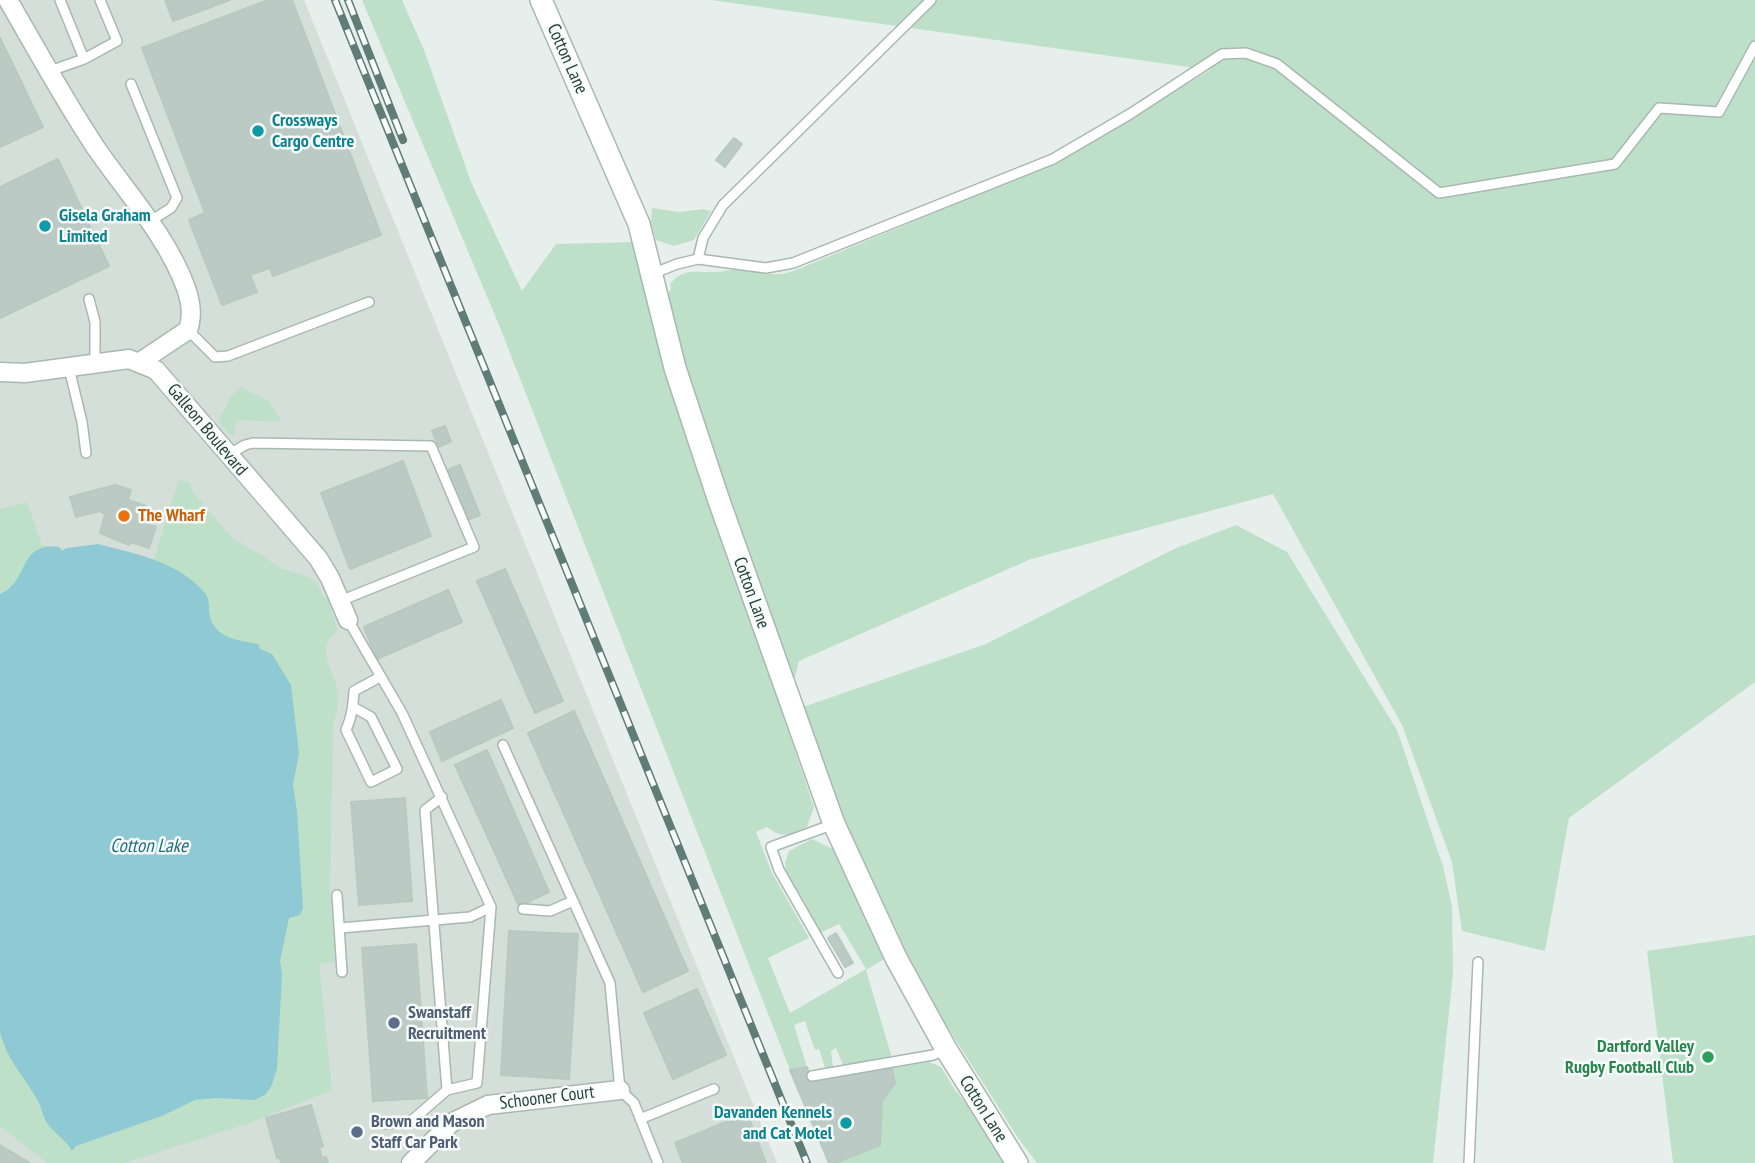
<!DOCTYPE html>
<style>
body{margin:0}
canvas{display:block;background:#e6efeb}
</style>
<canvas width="1755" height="1163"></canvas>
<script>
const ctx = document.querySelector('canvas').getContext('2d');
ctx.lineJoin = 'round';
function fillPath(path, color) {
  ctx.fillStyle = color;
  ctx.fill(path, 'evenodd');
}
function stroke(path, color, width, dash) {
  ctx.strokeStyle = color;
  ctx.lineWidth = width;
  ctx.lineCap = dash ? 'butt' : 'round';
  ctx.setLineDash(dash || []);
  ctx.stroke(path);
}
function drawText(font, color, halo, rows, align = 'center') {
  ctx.font = font + ' "PT Sans Narrow",sans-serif';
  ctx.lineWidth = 5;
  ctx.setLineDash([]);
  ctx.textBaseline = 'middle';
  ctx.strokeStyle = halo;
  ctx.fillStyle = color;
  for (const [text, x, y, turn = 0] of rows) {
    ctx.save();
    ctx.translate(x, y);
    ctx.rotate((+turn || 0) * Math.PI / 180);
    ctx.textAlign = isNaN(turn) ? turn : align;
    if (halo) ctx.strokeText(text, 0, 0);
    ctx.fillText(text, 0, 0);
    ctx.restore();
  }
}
fillPath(new Path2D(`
 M 0,0 L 304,0 L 777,1163 L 0,1163 Z`), '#d4dfda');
fillPath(new Path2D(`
 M 362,0 L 402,0 L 424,50 L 471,182 L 522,291 L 556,244 L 636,242 L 662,359 L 814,807 L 807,827 C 790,834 784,840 767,827 L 756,832 L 772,873 L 809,938 L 768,958 L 790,1013 L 866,969 L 839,924 L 820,933 L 783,868 L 786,866 L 785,862 L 789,851 L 812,839 L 833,849 L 886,958 L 866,970 L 892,1058 L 843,1065 L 836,1048 L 831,1051 L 833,1067 L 825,1068 L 819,1049 L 815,1050 L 805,1021 L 794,1025 L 807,1067 L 790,1070 L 499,325 Z
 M 711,0 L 1755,0 L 1755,682 L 1569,818 L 1545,951 L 1462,931 L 1452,862 L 1402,725 L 1273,494 L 1031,559 L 799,661 L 791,692 L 676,344 L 667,298 L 671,288 L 670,284 C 684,267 695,273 715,272 C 724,272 733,268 742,270 C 760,272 773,277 791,272 L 1038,170 L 1080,148 L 1210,70 Z
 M 652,208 L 679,212 L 703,209 L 711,211 L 694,240 L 674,246 L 656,240 L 651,222 Z
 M 241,387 L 268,401 L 282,422 L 237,420 L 234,435 L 231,436 L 219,422 L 230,397 Z
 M 179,479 L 189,482 L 193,492 L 232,538 L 263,556 L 280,568 L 311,578 L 317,583 L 324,598 L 327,598 L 338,630 C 312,651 336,669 338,693 C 339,704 336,715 333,726 L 330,888 L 335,962 L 319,964 L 332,1090 L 247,1124 L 124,1163 L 47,1163 L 0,1126 L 0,509 L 27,502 L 42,545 L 154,559 Z
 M 1236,525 L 1287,552 L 1397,730 L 1443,866 L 1452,906 L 1453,974 L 1433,1163 L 1037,1163 L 1018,1138 L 910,968 L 847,836 L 803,707 L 986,644 L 1174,549 Z
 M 1755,935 L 1755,1163 L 1673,1163 L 1647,951 Z
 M 929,1062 L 941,1067 L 955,1090 L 975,1114 L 1005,1163 L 835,1163 L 880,1145 L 882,1101 L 895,1083 L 892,1068 Z`), '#bfe0c8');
fillPath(new Path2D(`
 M 98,544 C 136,554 177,561 204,592 C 209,597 209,605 209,612 C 213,638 236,640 258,644 L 260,649 L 272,654 L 291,685 L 299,753 L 293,785 L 297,811 L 303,908 L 300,915 L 289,918 L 280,961 L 282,974 L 277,1069 L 271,1087 L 265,1095 L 254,1100 L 216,1098 L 195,1100 L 162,1116 L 76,1146 L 72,1151 C 68,1142 54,1133 47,1123 C 43,1117 42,1110 39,1103 C 25,1076 8,1063 0,1032 L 0,594 C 30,582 17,542 59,547 L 62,551 L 67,548 Z`), '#8ec9d4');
const building = new Path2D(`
 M 165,0 L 230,0 L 173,21 Z
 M 268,0 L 292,0 L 381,235 L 273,276 L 270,268 L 250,275 L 257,292 L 222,305 L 189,220 L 205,213 L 142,48 Z
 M 0,38 L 43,127 L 0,147 Z
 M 734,138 L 742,144 L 725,167 L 716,160 Z
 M 58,159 L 109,266 L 0,318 L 0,187 Z
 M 445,426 L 451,441 L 439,447 L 432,431 Z
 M 403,461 L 431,536 L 350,569 L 321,493 Z
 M 460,465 L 480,515 L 467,520 L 447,470 Z
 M 115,485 L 131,490 L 128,500 L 146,506 L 142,523 L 156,527 L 149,548 L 130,542 L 129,545 L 100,533 L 105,514 L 100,511 L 76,517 L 70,497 Z
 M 505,569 L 563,701 L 535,713 L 477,581 Z
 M 448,590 L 462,622 L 377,659 L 364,627 Z
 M 501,700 L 513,728 L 442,761 L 430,732 Z
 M 574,711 L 688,971 L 643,992 L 528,733 Z
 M 487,750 L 549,892 L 519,906 L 455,765 Z
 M 405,798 L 412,901 L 359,905 L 351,802 Z
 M 509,931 L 578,934 L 569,1079 L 501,1075 Z
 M 836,933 L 853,963 L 845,967 L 828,938 Z
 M 416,944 L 427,1098 L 373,1101 L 362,948 Z
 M 697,989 L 726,1055 L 673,1079 L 644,1013 Z
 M 807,1067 L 811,1080 L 892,1068 L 895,1083 L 882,1101 L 880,1145 L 835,1163 L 829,1163 L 790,1070 Z
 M 311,1105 L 323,1146 L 319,1147 L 322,1158 L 326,1157 L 328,1163 L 281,1163 L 280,1158 L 277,1158 L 266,1118 Z
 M 747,1113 L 766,1163 L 683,1163 L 675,1143 Z
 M 0,1145 L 30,1163 L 0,1163 Z`);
fillPath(building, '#bbcac4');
stroke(building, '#b8c9c2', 2);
const service = new Path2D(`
 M 60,0 L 84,59
 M 50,71 L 84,59 L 117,41 L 100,0
 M 131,84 L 177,198 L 171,208 L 149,222
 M 698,259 L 703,238 L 723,205 L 931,0
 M 652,274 L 677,264 L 698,259 L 766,268 L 793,263 L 1053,159 L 1130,114 L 1222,54 L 1246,53 L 1277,64 L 1439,193 L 1615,164 L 1659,108 L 1719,112 L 1755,46
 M 89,299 L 95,322 L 95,363
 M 188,330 L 215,357 L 228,356 L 369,302
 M 69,368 L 82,422 L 86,453
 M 228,455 L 245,445 L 253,443 L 431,446 L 474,547 L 340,601
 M 348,620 L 402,713 L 491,907 L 477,1083 L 447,1090 L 425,810 L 442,797
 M 353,707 L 371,717 L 397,769 L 371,782 L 346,730 C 352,717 353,705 354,691 L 380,677
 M 503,745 L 610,983 L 620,1090 L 634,1103 L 658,1163
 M 834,824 L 771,847 L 779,870 L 838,973
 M 337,895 L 342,972
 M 523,909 L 550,911 L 573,901
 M 340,928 L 470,917 L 491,907
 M 812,1076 L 933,1055 L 946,1049
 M 640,1119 L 714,1089
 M 384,1124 L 410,1122 L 447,1090
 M 1469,1163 L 1478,962`);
const minor = new Path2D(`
 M 8,0 C 37,50 64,100 96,148 C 127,193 167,236 186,288 C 191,302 193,316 188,330 L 140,362
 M 0,372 L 25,373 L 129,359 L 156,370 L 318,558 L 330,578 L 348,620
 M 411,1163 L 451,1123 L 488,1105 L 620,1090`);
const tertiary = new Path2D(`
 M 541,0 L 639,224 L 675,368 L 718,498 L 834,824 L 896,958 L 946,1049 L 1017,1163`);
stroke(service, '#a8b8b2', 12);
stroke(minor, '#a8b8b2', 21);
stroke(tertiary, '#a8b8b2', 24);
stroke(service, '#fff', 9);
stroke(minor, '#fff', 18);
stroke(tertiary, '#fff', 21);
const rail = new Path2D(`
 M 335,0 L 807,1163
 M 348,0 L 403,140`);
stroke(rail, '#5f7d75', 8);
stroke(rail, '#f7fbf9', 5, [16]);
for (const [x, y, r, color] of [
 [258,131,7,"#0f9aa8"],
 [45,226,7,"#0f9aa8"],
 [124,516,7,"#e8710a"],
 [394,1023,7,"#5c6f8a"],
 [1708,1057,7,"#2e9e5b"],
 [846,1123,7,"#0f9aa8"],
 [357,1132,7,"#5c6f8a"]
]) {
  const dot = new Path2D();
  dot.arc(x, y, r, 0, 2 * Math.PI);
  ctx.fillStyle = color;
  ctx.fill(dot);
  stroke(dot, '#f7fbf9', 2.5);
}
drawText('18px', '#24423a', '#f7fbf9', [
 ["Cotton Lane",567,59,66],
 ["Galleon Boulevard",207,430,50],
 ["Cotton Lane",751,593,70],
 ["Schooner Court",547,1098,-7],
 ["Cotton Lane",983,1109,58]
]);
drawText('bold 18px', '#0d838f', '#f7fbf9', [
 ["Crossways",272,121],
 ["Cargo Centre",272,142],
 ["Gisela Graham",59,216],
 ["Limited",59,237],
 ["Davanden Kennels",832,1113,"right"],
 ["and Cat Motel",832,1134,"right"]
], 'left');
drawText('bold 18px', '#c56008', '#f7fbf9', [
 ["The Wharf",138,516]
], 'left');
drawText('bold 18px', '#4e5e75', '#f7fbf9', [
 ["Swanstaff",408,1013],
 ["Recruitment",408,1034],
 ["Brown and Mason",371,1122],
 ["Staff Car Park",371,1143]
], 'left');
drawText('bold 18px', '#27864d', '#f7fbf9', [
 ["Dartford Valley",1694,1047],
 ["Rugby Football Club",1694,1068]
], 'right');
drawText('italic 19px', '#1c6f80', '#f7fbf9', [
 ["Cotton Lake",149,847]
]);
</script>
